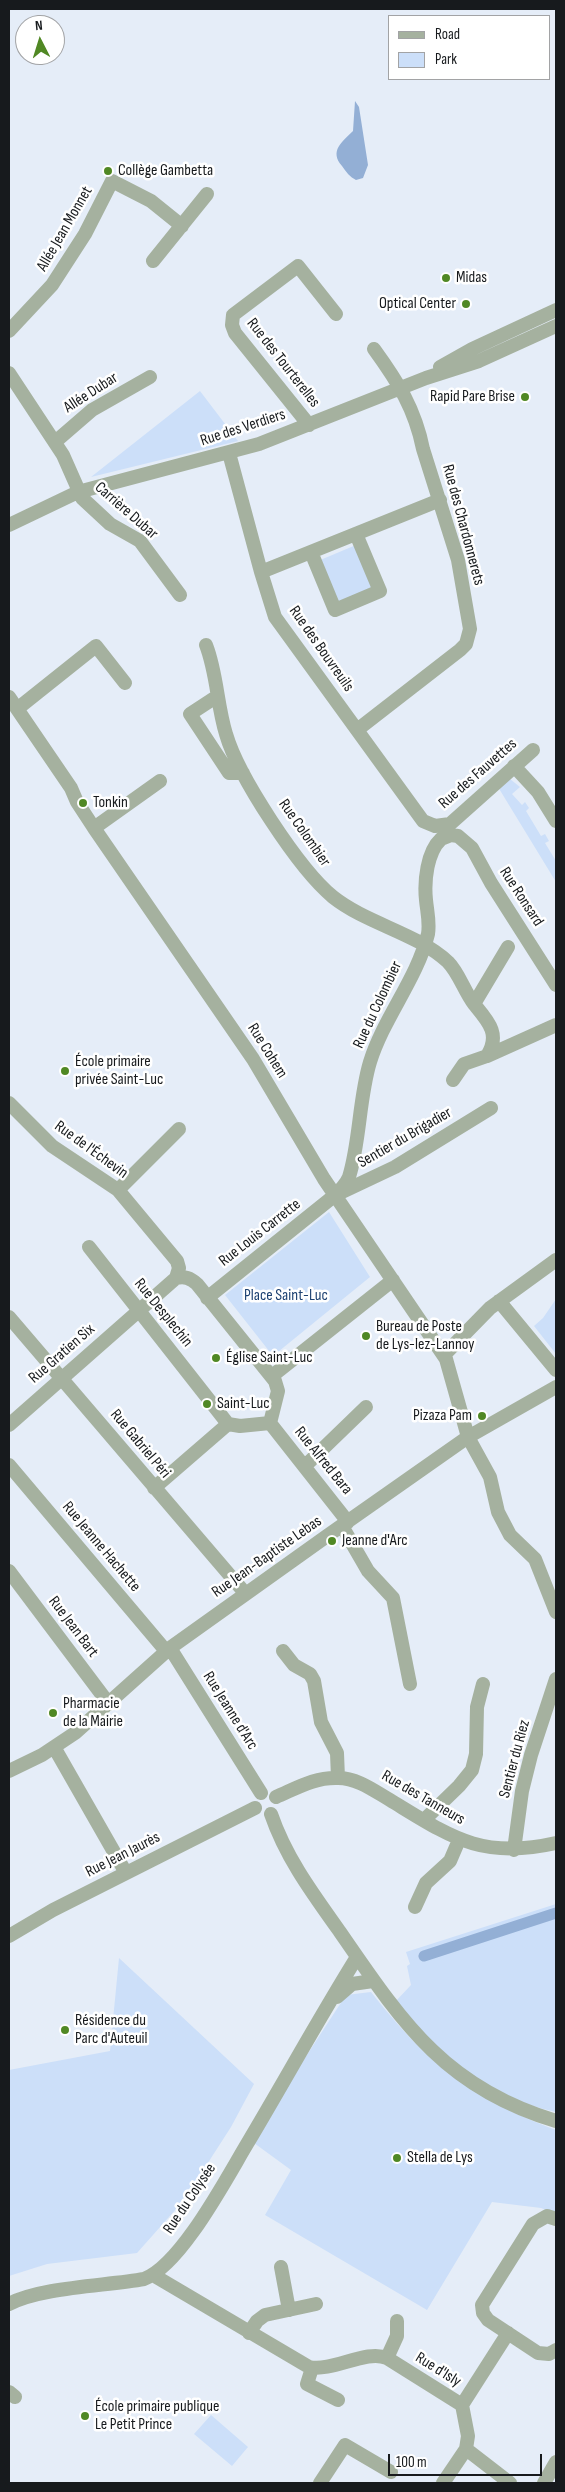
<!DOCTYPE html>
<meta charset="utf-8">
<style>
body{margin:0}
#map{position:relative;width:565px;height:2492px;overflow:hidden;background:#e5edf8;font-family:"Sofia Sans Condensed",sans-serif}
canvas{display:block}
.frame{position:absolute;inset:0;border:10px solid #171a1d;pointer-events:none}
.legend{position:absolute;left:388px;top:15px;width:162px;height:65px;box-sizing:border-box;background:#fff;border:1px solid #a2a3a5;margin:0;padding:6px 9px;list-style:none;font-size:15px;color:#171a1d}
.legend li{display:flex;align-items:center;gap:10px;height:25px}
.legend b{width:25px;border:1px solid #a2a3a5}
.north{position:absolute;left:15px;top:15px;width:50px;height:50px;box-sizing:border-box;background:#fff;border:1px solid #a2a3a5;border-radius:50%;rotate:355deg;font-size:14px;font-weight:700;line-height:20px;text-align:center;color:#171a1d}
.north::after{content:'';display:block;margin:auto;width:18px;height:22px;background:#508824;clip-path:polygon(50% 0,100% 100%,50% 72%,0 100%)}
.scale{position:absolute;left:388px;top:2454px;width:154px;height:22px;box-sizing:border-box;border:2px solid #171a1d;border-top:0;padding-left:6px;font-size:15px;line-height:18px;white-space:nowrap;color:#171a1d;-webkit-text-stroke:4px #fff;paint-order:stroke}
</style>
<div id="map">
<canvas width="565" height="2492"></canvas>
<div class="frame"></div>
<ul class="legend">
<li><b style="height:6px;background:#a5b19f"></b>Road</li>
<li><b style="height:14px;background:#ccdff9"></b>Park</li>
</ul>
<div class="north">N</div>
<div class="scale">100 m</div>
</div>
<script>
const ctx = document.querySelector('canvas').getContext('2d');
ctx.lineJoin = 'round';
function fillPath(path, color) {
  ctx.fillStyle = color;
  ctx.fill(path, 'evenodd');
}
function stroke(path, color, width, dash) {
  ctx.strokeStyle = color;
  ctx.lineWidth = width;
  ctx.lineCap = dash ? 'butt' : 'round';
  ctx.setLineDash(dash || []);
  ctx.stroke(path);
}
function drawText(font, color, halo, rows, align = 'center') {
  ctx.font = font + ' "Sofia Sans Condensed",sans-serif';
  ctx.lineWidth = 5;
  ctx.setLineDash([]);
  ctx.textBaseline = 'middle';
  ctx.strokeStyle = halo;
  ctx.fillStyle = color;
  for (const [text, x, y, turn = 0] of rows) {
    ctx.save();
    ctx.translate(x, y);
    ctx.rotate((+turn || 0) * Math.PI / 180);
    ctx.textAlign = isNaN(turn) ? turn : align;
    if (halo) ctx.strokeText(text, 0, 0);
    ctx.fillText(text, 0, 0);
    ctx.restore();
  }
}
fillPath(new Path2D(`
 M 200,391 L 238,441 L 91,477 Z
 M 356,545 L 372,585 L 371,591 L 340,604 L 334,601 L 318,561 Z
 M 510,779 L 520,787 L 512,794 L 522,805 L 525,802 L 529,808 L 526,811 L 541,836 L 545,834 L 549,841 L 545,843 L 556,861 L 556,882 L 498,787 Z
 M 329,1212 L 370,1277 L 273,1356 L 225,1295 Z
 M 556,1299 L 556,1354 L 534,1326 L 543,1318 Z
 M 556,1904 L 556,2112 C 517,2104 478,2083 448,2058 C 428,2042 412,2020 395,2002 L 411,1985 L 407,1966 L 410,1964 L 406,1952 Z
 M 119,1958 L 254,2084 L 231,2127 L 184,2200 L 137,2253 L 47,2264 L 9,2276 L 9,2070 L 110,2051 Z
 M 371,1992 C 429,2065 469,2097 556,2130 L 556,2214 L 541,2208 L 492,2202 L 427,2310 L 265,2215 L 291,2170 L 254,2143 L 299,2067 L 346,1995 Z
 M 211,2415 L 248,2447 L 232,2466 L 194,2434 Z`), '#ccdff9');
fillPath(new Path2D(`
 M 355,101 L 359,107 L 368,165 L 363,178 L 356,180 C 350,177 346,172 342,166 C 329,151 342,142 353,131 Z`), '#93afd5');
stroke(new Path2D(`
 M 424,1956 L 556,1913`), '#93afd5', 11);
stroke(new Path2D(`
 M 153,261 L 207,194
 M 9,331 L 52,285 L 85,234 L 112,181 L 151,201 L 182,226
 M 440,367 L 472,349 L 556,310
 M 9,373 L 63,455 L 82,498 L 110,524 L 140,541 L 180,595
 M 309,425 L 235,333 L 232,325 L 233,315 L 298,266 L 336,314
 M 55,442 L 92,410 L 150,377
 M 229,453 L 261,572 L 275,617 L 423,821 L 435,826 L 450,824 L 533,750
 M 9,525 L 78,492 L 259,444 L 426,378 L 479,361 L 556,326
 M 311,552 L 335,610 L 380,591 L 356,534
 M 261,572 L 440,500
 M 206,645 C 217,673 217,705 226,734 C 238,776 299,869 333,897 C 367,924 417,933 448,962 C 459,973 464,991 474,1004
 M 9,697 L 71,788 L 77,802 L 94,828 L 253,1059 L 324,1179 L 446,1359 L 468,1437 L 490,1477 L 498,1512 L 510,1535 L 535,1559 L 556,1612
 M 216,697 L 190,714 L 229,773 L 243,773
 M 17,709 L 96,646 L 125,683
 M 357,730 L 460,650 L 466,644 L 470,629 L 458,560 L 423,449 C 415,409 398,382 374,349
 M 514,766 L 538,792 L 556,821
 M 94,828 L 160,781
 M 508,947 L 474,1004 C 488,1021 501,1034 487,1056 L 556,1025
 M 453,1080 L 464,1064 L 487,1056
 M 9,1103 L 52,1146 L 118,1190 L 177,1261 L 179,1268 L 176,1278
 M 118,1190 L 179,1129
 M 340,1193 L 395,1167 L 491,1108
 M 89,1247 L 228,1424
 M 207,1298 L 329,1200 C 336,1194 345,1187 349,1177 C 360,1142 359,1098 370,1062 C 384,1017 417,979 428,934 C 430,922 427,911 426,900 C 424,881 427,852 441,839 L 451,835 L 458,836 L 472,848 L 491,883 L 556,985
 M 499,1301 L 556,1370
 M 9,1317 L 245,1593
 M 444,1355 L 490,1308 L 556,1260
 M 272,1376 L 393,1280
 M 270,1423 L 348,1522
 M 228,1424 L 240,1426 L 270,1423
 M 9,1425 L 176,1278 C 185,1276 190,1278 197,1284 L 275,1381 L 278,1391 L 270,1423
 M 9,1465 L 166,1651
 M 305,1466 L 366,1407
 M 154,1488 L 228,1424
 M 342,1526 L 368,1571 L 393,1598 L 410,1684
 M 9,1571 L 109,1704
 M 170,1648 L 261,1793
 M 283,1651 L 294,1665 L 310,1674 L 314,1681 L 321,1722 L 337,1753 L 338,1778
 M 54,1747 L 126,1873
 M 9,1771 L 42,1755 L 75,1733 L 170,1648 L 327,1536 L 468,1437 L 556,1387
 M 276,1797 C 297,1788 315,1777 338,1778 C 357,1778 373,1790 390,1800 C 451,1837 481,1860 556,1843
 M 271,1814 C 286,1858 313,1894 340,1932 C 402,2022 445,2088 556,2121
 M 424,1820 L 459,1786 L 472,1770 L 476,1754 L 477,1707 L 483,1684
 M 514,1850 L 522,1791 L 531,1755 L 556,1679
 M 415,1907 L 426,1883 L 450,1861 L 459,1840
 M 9,1936 L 53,1910 L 255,1808
 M 337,1997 L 352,1984 L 373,1981
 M 556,2219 L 547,2216 L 533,2224 L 482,2305 L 483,2313 L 488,2320 L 538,2353 L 549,2354 L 556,2350
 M 281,2267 L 289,2310
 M 153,2275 L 309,2367 C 333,2372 366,2349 387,2358 L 462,2405 L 468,2436 L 466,2449 L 510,2483
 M 9,2304 C 41,2287 106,2286 144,2279 C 181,2265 226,2179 247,2144 C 284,2082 319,2018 357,1957
 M 249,2333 L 257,2321 L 265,2315 L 316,2304
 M 387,2358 L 397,2336 L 397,2321
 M 312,2368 L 307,2384 L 338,2400
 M 9,2392 L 15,2397
 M 462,2405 L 508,2333
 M 320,2483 L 345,2445 L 391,2472
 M 443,2483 L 466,2449
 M 544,2483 L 556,2462`), '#a5b19f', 14);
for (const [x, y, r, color] of [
 [108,171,5,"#508824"],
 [446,278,5,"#508824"],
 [466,304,5,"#508824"],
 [525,397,5,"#508824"],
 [83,803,5,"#508824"],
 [65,1071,5,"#508824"],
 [366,1336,5,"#508824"],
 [216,1358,5,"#508824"],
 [207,1404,5,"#508824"],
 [482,1416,5,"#508824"],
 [332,1541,5,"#508824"],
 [53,1713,5,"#508824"],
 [65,2030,5,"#508824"],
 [397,2158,5,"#508824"],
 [85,2416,5,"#508824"]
]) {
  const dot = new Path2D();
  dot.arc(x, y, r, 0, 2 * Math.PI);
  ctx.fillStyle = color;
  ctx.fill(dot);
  stroke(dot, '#fff', 2);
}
drawText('16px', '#171a1d', '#fff', [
 ["Collège Gambetta",118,171],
 ["Midas",456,278],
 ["Optical Center",456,304,"right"],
 ["Rapid Pare Brise",515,397,"right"],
 ["Tonkin",93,803],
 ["École primaire",75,1062],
 ["privée Saint-Luc",75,1080],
 ["Bureau de Poste",376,1327],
 ["de Lys-lez-Lannoy",376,1345],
 ["Église Saint-Luc",226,1358],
 ["Saint-Luc",217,1404],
 ["Pizaza Pam",472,1416,"right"],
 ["Jeanne d'Arc",342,1541],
 ["Pharmacie",63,1704],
 ["de la Mairie",63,1722],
 ["Résidence du",75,2021],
 ["Parc d'Auteuil",75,2039],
 ["Stella de Lys",407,2158],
 ["École primaire publique",95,2407],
 ["Le Petit Prince",95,2425]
], 'left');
drawText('16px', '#171a1d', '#fff', [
 ["Allée Jean Monnet",65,229,-60],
 ["Rue des Tourterelles",283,363,52],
 ["Allée Dubar",91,393,-33],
 ["Rue des Verdiers",243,428,-18],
 ["Carrière Dubar",126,511,41],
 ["Rue des Chardonnerets",463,525,75],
 ["Rue des Bouvreuils",321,649,55],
 ["Rue des Fauvettes",478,774,-41],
 ["Rue Colombier",304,833,55],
 ["Rue Ronsard",521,897,57],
 ["Rue du Colombier",378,1005,-65],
 ["Rue Cohem",267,1051,58],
 ["Sentier du Brigadier",405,1138,-30],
 ["Rue de l'Échevin",91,1150,36],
 ["Rue Louis Carrette",260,1233,-38],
 ["Rue Desplechin",163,1313,51],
 ["Rue Gratien Six",62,1354,-41],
 ["Rue Gabriel Péri",140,1444,50],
 ["Rue Alfred Bara",323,1461,51],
 ["Rue Jeanne Hachette",101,1547,50],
 ["Rue Jean-Baptiste Lebas",267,1557,-35],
 ["Rue Jean Bart",73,1627,53],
 ["Rue Jeanne d'Arc",230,1711,58],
 ["Sentier du Riez",515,1759,-75],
 ["Rue des Tanneurs",423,1798,30],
 ["Rue Jean Jaurès",123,1855,-27],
 ["Rue du Colysée",190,2199,-56],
 ["Rue d'Isly",438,2370,32]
]);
drawText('16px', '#1d4171', '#fff', [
 ["Place Saint-Luc",286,1296]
]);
</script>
